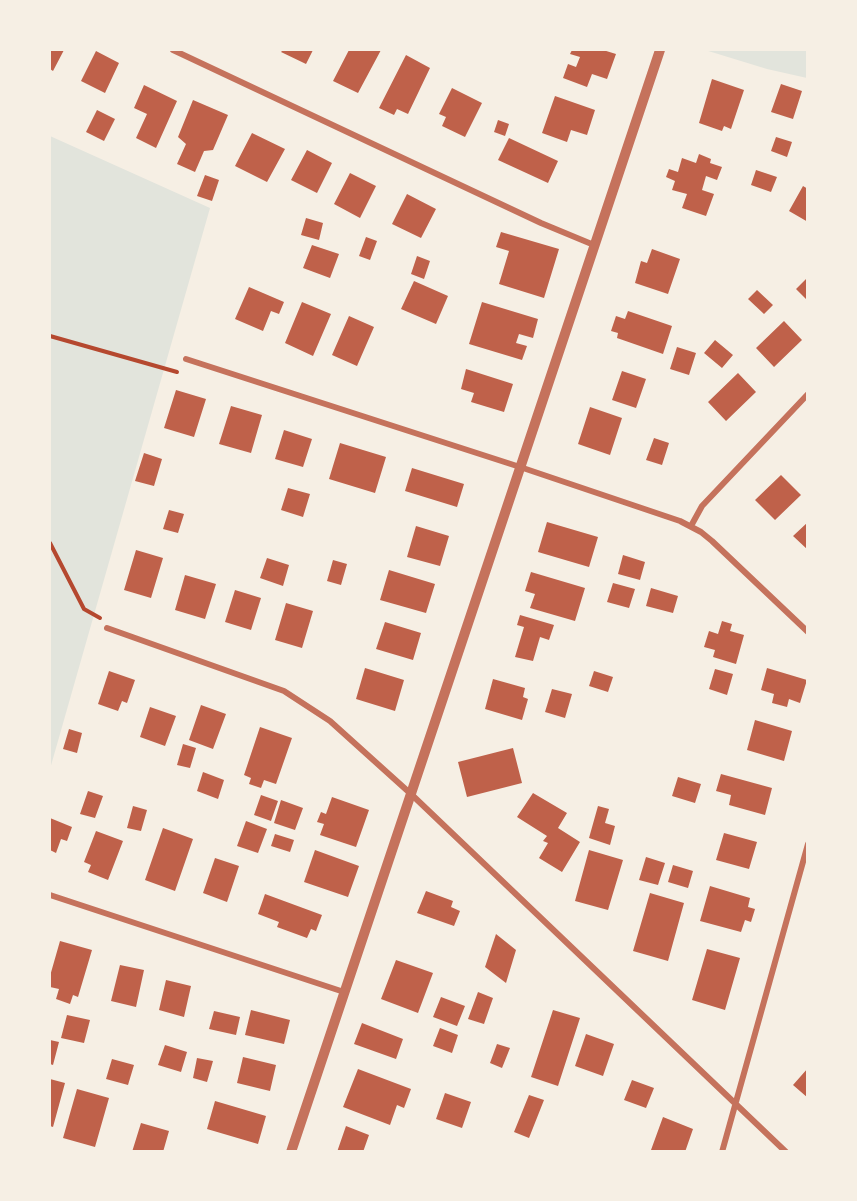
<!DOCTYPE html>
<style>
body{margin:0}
#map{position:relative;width:857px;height:1201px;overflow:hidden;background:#f6efe4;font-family:Manrope,sans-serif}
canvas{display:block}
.frame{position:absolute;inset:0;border:51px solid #f6efe4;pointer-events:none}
</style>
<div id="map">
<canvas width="857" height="1201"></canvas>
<div class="frame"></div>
</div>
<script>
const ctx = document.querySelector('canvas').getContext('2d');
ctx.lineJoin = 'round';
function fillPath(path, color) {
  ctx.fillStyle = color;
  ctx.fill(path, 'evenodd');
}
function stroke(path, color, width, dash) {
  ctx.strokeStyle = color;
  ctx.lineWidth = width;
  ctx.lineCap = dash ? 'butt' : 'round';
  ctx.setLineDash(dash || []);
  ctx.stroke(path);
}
fillPath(new Path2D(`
 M 705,50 L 807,50 L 807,78 L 767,69 Z
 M 50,136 L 210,208 L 50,769 Z`), '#e2e4dc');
fillPath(new Path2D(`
 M 50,50 L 64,50 L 53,71 L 50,69 Z
 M 283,50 L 313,50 L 306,64 L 281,52 Z
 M 349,50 L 381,50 L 358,93 L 333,81 Z
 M 572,50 L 603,50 L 616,54 L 607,79 L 592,74 L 587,87 L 563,78 L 568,64 L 576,67 L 580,57 L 570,54 Z
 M 96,51 L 119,63 L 105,93 L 81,81 Z
 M 406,55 L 430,68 L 408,114 L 397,109 L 394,115 L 379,108 Z
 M 712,79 L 744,90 L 731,129 L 724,126 L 722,131 L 699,123 Z
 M 781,84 L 802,91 L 793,119 L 771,112 Z
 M 144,85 L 177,101 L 156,148 L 136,138 L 147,114 L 134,108 Z
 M 452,88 L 482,103 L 465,137 L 442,126 L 446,117 L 439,114 Z
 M 555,96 L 595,110 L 587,135 L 571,130 L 567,142 L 542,133 Z
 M 193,100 L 228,115 L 213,150 L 204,151 L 195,172 L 177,164 L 186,144 L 178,137 Z
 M 97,110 L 115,119 L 104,141 L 86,132 Z
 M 498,120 L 509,124 L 505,136 L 494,132 Z
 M 252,133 L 285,149 L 267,182 L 235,166 Z
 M 776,137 L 792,142 L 787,157 L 771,151 Z
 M 509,138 L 558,161 L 548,183 L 498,160 Z
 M 307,150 L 332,163 L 317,193 L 291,180 Z
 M 699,154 L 711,159 L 710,163 L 722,167 L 717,180 L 706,176 L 702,190 L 714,194 L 706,216 L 682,208 L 687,194 L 672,190 L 675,181 L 666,177 L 669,169 L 678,172 L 682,158 L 696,163 Z
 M 756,170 L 777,177 L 771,192 L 751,185 Z
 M 350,173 L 376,186 L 360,218 L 334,204 Z
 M 205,175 L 219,180 L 212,201 L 197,196 Z
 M 803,186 L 808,189 L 808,222 L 789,211 Z
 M 407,194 L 436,209 L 421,238 L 392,224 Z
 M 306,218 L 323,223 L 319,240 L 301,235 Z
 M 501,232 L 559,249 L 544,298 L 499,284 L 509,251 L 496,247 Z
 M 366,237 L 377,241 L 370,260 L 359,256 Z
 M 312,245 L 339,254 L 330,278 L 303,268 Z
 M 652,249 L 680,259 L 668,294 L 635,283 L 641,261 L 647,263 Z
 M 417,256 L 430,261 L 424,279 L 411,274 Z
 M 808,277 L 808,301 L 796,289 Z
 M 414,281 L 448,296 L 436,324 L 401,309 Z
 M 249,287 L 284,302 L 279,314 L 271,311 L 263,331 L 235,319 Z
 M 757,290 L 773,305 L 764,314 L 748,299 Z
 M 302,302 L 331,314 L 313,356 L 285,343 Z
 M 482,302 L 538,319 L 533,338 L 519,334 L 516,343 L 527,346 L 522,360 L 469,344 Z
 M 628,311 L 672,326 L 663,354 L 617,338 L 618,333 L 611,331 L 616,316 L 625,319 Z
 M 349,316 L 374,327 L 357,366 L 332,355 Z
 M 784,321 L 802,340 L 774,367 L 756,348 Z
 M 715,340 L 733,355 L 722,368 L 704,353 Z
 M 677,347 L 696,353 L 689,375 L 670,369 Z
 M 466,369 L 513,384 L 504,412 L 471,402 L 474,393 L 461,389 Z
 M 622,371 L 646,379 L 636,408 L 612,400 Z
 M 738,373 L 756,392 L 726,421 L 708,402 Z
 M 176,390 L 206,399 L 194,437 L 164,428 Z
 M 231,406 L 262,415 L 251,453 L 219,444 Z
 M 590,407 L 622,418 L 610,455 L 578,444 Z
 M 284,430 L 312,439 L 303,467 L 275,459 Z
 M 654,438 L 669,443 L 662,465 L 646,460 Z
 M 340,443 L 386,457 L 375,493 L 329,479 Z
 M 144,453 L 162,459 L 154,486 L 135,481 Z
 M 412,468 L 464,484 L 457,507 L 405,491 Z
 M 781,475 L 801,495 L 775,520 L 755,500 Z
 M 288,488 L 310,494 L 303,517 L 281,510 Z
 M 169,510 L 184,514 L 178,533 L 163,529 Z
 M 547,522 L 598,537 L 589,567 L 538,552 Z
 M 808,522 L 808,550 L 793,536 Z
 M 416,526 L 449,536 L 440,566 L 407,557 Z
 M 136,550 L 163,558 L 151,598 L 124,590 Z
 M 623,555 L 645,562 L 640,580 L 618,574 Z
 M 267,558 L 289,565 L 283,586 L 260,578 Z
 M 333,560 L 347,564 L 341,585 L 327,581 Z
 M 389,570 L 435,584 L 426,613 L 380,600 Z
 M 531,572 L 585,588 L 575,621 L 530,608 L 535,594 L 525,591 Z
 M 185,575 L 216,584 L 205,619 L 175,610 Z
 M 613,583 L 635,589 L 629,608 L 607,602 Z
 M 651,588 L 678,596 L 673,613 L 646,606 Z
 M 235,590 L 261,598 L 251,630 L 225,622 Z
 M 286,603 L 313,611 L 302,648 L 275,640 Z
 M 520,615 L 554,625 L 549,640 L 540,637 L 533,661 L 515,657 L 524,627 L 517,625 Z
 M 722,621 L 732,624 L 730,631 L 744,635 L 736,664 L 713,657 L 715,650 L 704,647 L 709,631 L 718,634 Z
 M 385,622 L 421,633 L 413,660 L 376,649 Z
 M 365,668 L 404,680 L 395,711 L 356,699 Z
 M 767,668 L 807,680 L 800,703 L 789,699 L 787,707 L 772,703 L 774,694 L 761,690 Z
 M 715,669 L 733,674 L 727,695 L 709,689 Z
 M 109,671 L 135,680 L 127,703 L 122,701 L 118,711 L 98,704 Z
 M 594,671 L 613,677 L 608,692 L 589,686 Z
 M 493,679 L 525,688 L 523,697 L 528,699 L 522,720 L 485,709 Z
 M 552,689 L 572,694 L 565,718 L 545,712 Z
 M 201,705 L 226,714 L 213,749 L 189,740 Z
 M 150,707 L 176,716 L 165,746 L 140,737 Z
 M 755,720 L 792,731 L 784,761 L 747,750 Z
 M 260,727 L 292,738 L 276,784 L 264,780 L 261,788 L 249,784 L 251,778 L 244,775 Z
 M 69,729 L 82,733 L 77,753 L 63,749 Z
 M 183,744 L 196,748 L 190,768 L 177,765 Z
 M 513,748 L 522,783 L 467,797 L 458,762 Z
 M 203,772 L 224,780 L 218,799 L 197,791 Z
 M 721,774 L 772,788 L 765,815 L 729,805 L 731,795 L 716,791 Z
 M 678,777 L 701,784 L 695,803 L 672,796 Z
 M 88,791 L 103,796 L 95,818 L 80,814 Z
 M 533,793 L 567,813 L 558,828 L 580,842 L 562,872 L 539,858 L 548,843 L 543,841 L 547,836 L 517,817 Z
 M 261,795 L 278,801 L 271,821 L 254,815 Z
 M 332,797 L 369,810 L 356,847 L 320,835 L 324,824 L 317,822 L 321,812 L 326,814 Z
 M 281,800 L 303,808 L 295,830 L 274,823 Z
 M 133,806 L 147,810 L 141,831 L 127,828 Z
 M 598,806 L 609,809 L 605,823 L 615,826 L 610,845 L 589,838 Z
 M 50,818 L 72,827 L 67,841 L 61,839 L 56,853 L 50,850 Z
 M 246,821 L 267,829 L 258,853 L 237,846 Z
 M 163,828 L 193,839 L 175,891 L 145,880 Z
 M 96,831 L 123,841 L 108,880 L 88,872 L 91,865 L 84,862 Z
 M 724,833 L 757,842 L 749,869 L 716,860 Z
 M 275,834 L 294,840 L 290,852 L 271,846 Z
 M 315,850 L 359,866 L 348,897 L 304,882 Z
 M 589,850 L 623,860 L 608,910 L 575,901 Z
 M 646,857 L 665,863 L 658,885 L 639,880 Z
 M 215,858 L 239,866 L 227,902 L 203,893 Z
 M 673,865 L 693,871 L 688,888 L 668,882 Z
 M 710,886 L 750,898 L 748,907 L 755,909 L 751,922 L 745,920 L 741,932 L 700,921 Z
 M 426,891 L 453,901 L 451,907 L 460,911 L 454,926 L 417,913 Z
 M 650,893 L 684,903 L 668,961 L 633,951 Z
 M 265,894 L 322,915 L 316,931 L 311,929 L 307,938 L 277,927 L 279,922 L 258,914 Z
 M 496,934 L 516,950 L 506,983 L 485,967 Z
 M 60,941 L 92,950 L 78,997 L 73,995 L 70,1004 L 56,999 L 59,989 L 50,987 L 50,976 Z
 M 707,949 L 740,958 L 725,1010 L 692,1000 Z
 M 396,960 L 433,973 L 418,1013 L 381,999 Z
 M 120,965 L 144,970 L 136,1007 L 111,1001 Z
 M 166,980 L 191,986 L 184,1017 L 159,1010 Z
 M 478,992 L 493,998 L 484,1024 L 468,1019 Z
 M 441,997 L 465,1006 L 457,1026 L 433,1017 Z
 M 251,1010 L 290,1020 L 284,1044 L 245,1035 Z
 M 553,1010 L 580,1018 L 558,1086 L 531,1077 Z
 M 214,1011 L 240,1017 L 236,1035 L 209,1029 Z
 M 67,1015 L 90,1020 L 84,1043 L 61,1038 Z
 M 362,1023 L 403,1039 L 396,1059 L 354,1044 Z
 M 440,1028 L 458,1035 L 452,1053 L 433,1046 Z
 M 586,1034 L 614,1044 L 603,1076 L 575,1066 Z
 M 50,1040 L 59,1042 L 53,1065 L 50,1064 Z
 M 497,1044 L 510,1048 L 502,1068 L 490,1063 Z
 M 165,1045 L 187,1052 L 181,1072 L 158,1065 Z
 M 243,1057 L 276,1065 L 270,1091 L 237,1083 Z
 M 197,1058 L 213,1061 L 207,1082 L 193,1078 Z
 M 112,1059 L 134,1065 L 128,1085 L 106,1079 Z
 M 808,1068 L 808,1098 L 793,1085 Z
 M 358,1069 L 411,1089 L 404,1108 L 397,1105 L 390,1125 L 343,1107 Z
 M 50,1079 L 65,1083 L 53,1127 L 50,1126 Z
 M 632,1080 L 654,1088 L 646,1108 L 624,1100 Z
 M 77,1089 L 109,1098 L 95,1147 L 63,1138 Z
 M 445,1093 L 471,1102 L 462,1128 L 436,1119 Z
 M 529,1095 L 544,1100 L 529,1138 L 514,1132 Z
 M 215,1101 L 266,1116 L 258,1144 L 207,1129 Z
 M 663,1117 L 693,1129 L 685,1152 L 656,1152 L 651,1150 Z
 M 141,1123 L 169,1131 L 163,1152 L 132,1152 Z
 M 346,1126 L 369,1135 L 363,1152 L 337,1152 Z`), '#bf614a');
stroke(new Path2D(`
 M 50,336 L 177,372
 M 50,543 L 84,609 L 100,618`), '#b5482f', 4);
stroke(new Path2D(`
 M 173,50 L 541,223 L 594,245
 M 186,359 L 520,467 L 680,521 L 701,532 L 712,541 L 808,632
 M 691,526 L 702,506 L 808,394
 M 107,628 L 284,691 L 330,721 L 411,794 L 786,1152
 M 50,895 L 344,992
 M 722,1152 L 808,844`), '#c5725c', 6);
stroke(new Path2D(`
 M 291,1152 L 660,50`), '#c5725c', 10);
</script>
